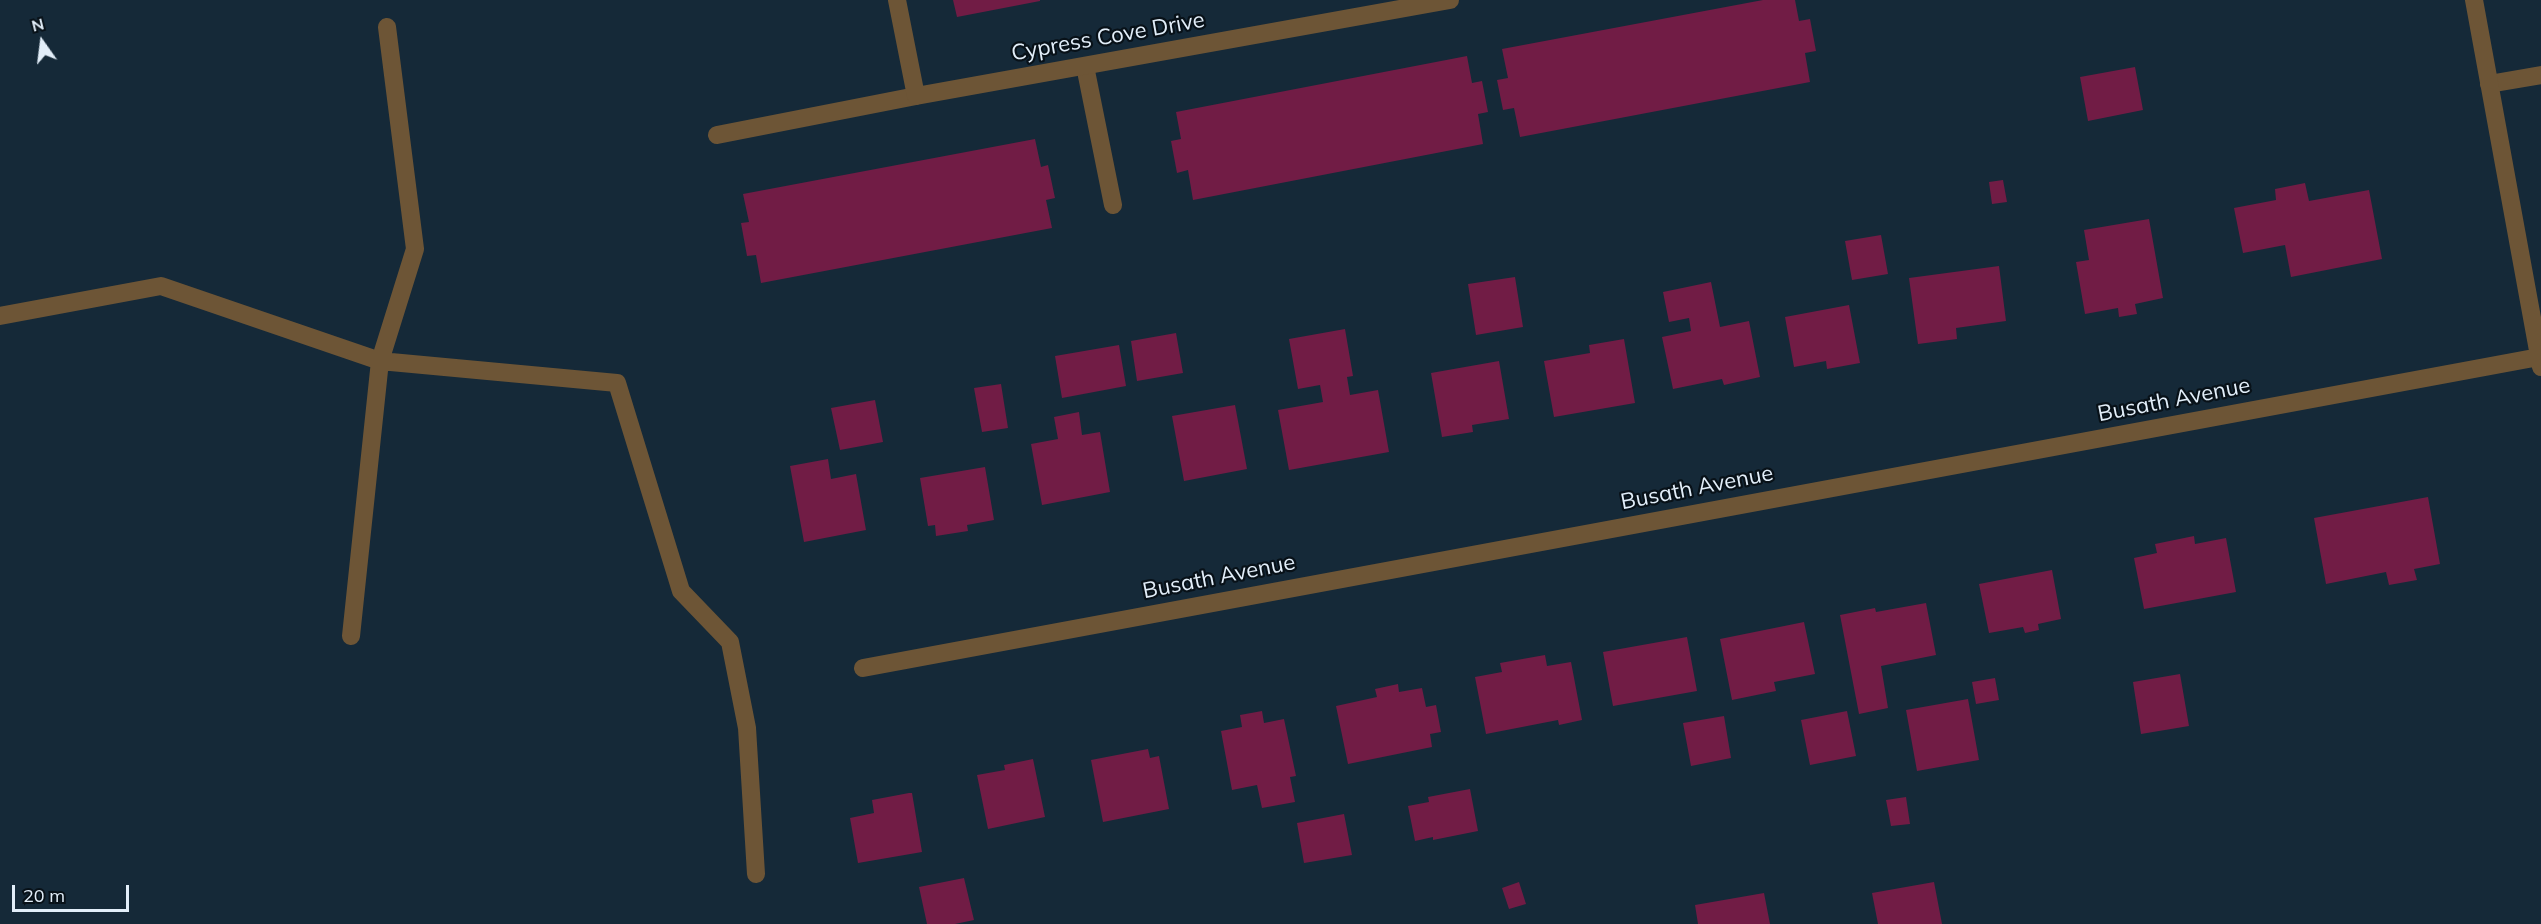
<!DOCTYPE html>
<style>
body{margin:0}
#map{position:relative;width:2541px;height:924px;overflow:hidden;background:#152938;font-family:Mulish,sans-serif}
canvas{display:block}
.north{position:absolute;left:12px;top:12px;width:60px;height:60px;-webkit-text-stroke:4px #081118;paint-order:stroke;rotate:346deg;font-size:16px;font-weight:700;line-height:24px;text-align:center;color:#e2eef9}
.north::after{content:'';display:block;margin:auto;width:21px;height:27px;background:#e2eef9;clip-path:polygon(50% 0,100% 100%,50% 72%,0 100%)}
.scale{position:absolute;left:12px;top:885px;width:117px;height:27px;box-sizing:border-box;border:3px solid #e2eef9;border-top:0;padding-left:8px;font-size:18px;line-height:21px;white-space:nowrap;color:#e2eef9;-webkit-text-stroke:4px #081118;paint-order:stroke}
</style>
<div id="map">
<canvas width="2541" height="924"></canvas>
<div class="north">N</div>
<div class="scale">20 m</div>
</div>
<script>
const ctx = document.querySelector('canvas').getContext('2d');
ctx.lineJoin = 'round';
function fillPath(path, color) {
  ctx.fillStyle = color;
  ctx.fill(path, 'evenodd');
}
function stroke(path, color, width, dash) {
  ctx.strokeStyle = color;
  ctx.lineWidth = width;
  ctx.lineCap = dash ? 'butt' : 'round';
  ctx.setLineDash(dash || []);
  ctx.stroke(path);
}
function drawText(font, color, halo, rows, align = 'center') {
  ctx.font = font + ' Mulish,sans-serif';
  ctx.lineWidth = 4.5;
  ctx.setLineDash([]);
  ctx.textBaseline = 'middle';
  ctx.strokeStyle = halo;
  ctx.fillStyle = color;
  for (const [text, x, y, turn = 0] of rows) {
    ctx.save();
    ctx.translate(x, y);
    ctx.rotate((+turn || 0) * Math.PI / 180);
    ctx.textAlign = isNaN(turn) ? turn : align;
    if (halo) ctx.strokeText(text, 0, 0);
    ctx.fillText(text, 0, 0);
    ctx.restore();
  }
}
fillPath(new Path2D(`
 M 953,0 L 1040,0 L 1040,1 L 957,17 Z
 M 1763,0 L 1795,0 L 1799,21 L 1810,19 L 1816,51 L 1805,53 L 1810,82 L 1520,137 L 1514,108 L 1503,110 L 1497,80 L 1508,78 L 1502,49 Z
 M 1467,56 L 1472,83 L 1482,81 L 1488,112 L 1478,114 L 1483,144 L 1193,200 L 1188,170 L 1177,173 L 1171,141 L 1181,139 L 1176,112 Z
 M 2135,67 L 2143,110 L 2088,121 L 2080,77 Z
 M 1035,139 L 1041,167 L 1048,165 L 1055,198 L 1046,200 L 1052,228 L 761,283 L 756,255 L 747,256 L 741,223 L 749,222 L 743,194 Z
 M 2003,180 L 2007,202 L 1992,204 L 1989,182 Z
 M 2305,183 L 2309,201 L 2369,190 L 2382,259 L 2291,277 L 2285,245 L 2243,253 L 2234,208 L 2276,200 L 2275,189 Z
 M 2149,219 L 2163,298 L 2135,304 L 2137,314 L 2119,317 L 2118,308 L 2085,314 L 2076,262 L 2089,260 L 2084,230 Z
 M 1881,235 L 1888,274 L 1852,280 L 1845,241 Z
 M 1999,266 L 2006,321 L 1956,328 L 1957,339 L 1918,344 L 1909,278 Z
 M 1515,277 L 1523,327 L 1476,335 L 1468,284 Z
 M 1711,282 L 1720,327 L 1749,321 L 1760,377 L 1724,385 L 1722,379 L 1673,389 L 1662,337 L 1691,331 L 1689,318 L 1669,322 L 1663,292 Z
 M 1849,305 L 1860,363 L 1827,369 L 1826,361 L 1794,367 L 1785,317 Z
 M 1345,329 L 1353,376 L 1347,377 L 1350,395 L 1378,390 L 1389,452 L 1289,470 L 1278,410 L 1323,402 L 1320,385 L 1298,389 L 1289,339 Z
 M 1176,333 L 1183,373 L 1137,381 L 1131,341 Z
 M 1624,339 L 1635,403 L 1554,417 L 1544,361 L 1590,353 L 1589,345 Z
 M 1119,345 L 1126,386 L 1062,398 L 1055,356 Z
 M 1499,361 L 1509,419 L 1472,425 L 1473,432 L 1442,437 L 1431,373 Z
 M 1001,384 L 1008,428 L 982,432 L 974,388 Z
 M 875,400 L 883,442 L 840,450 L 831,408 Z
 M 1235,405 L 1247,469 L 1184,481 L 1172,416 Z
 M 1079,412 L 1082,435 L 1100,432 L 1110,492 L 1042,505 L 1031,444 L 1058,439 L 1054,417 Z
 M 828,459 L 831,479 L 856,474 L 866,530 L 804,542 L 790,466 Z
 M 985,467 L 994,520 L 967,525 L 968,531 L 936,536 L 935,525 L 928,526 L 920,478 Z
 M 2428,497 L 2440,564 L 2414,569 L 2417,580 L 2389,585 L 2386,572 L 2326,584 L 2314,518 Z
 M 2194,536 L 2195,544 L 2226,538 L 2236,592 L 2144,609 L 2134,558 L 2157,553 L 2155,544 Z
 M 2052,570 L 2061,619 L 2038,624 L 2039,630 L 2025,633 L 2023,627 L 1989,633 L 1979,584 Z
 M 1926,603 L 1936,655 L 1881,666 L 1888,708 L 1859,714 L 1840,615 L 1875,608 L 1876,612 Z
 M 1804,622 L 1815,674 L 1774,682 L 1776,691 L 1732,700 L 1720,639 Z
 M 1687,637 L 1697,691 L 1613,706 L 1603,652 Z
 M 1545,655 L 1547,666 L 1571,662 L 1582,720 L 1559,725 L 1558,720 L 1486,734 L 1475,677 L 1502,672 L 1500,663 Z
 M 2180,674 L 2189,726 L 2141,734 L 2133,682 Z
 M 1995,678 L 1999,700 L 1976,704 L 1972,682 Z
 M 1398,684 L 1399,692 L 1422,688 L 1426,707 L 1436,705 L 1441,732 L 1430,734 L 1432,747 L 1348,764 L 1336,706 L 1377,697 L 1375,689 Z
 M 1968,699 L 1979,760 L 1917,771 L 1906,710 Z
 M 1262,711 L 1264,723 L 1284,719 L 1296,776 L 1290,777 L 1295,802 L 1262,808 L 1257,785 L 1232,790 L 1221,731 L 1242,727 L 1240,715 Z
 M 1847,711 L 1856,756 L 1810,765 L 1801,720 Z
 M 1724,716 L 1731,758 L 1691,766 L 1683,723 Z
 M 1148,749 L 1150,758 L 1159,756 L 1169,809 L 1103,822 L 1091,760 Z
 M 1033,759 L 1045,817 L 988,829 L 977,775 L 1005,770 L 1004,765 Z
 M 1470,789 L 1478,831 L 1433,840 L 1433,837 L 1415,841 L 1408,806 L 1429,802 L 1428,797 Z
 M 909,793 L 912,793 L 922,852 L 858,863 L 850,818 L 874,813 L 872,800 Z
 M 1906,797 L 1910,824 L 1891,826 L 1886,800 Z
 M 1344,814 L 1352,855 L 1304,863 L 1297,823 Z
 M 964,878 L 974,920 L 955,924 L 927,924 L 919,887 Z
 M 1519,882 L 1526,904 L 1509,909 L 1502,888 Z
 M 1934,882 L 1942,924 L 1878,924 L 1872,893 Z
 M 1764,893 L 1770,924 L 1698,924 L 1695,905 Z`), '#711c45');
stroke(new Path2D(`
 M 387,27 L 415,249 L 380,361 L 617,383 L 681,591 L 730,642 L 747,728 L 756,874
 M 1085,66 L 1113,205
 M 2489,84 L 2541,75
 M 717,135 L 916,96
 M 0,316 L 161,286 L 380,361 L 351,636`), '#6d5536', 18);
stroke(new Path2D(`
 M 897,0 L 916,96 L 1450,0
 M 2474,0 L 2541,367
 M 863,668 L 2539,357`), '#6d5536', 18);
drawText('22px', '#e2eef9', '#081118', [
 ["Cypress Cove Drive",1108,37,-10],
 ["Busath Avenue",2174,400,-11],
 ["Busath Avenue",1697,488,-11],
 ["Busath Avenue",1219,577,-11]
]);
</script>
